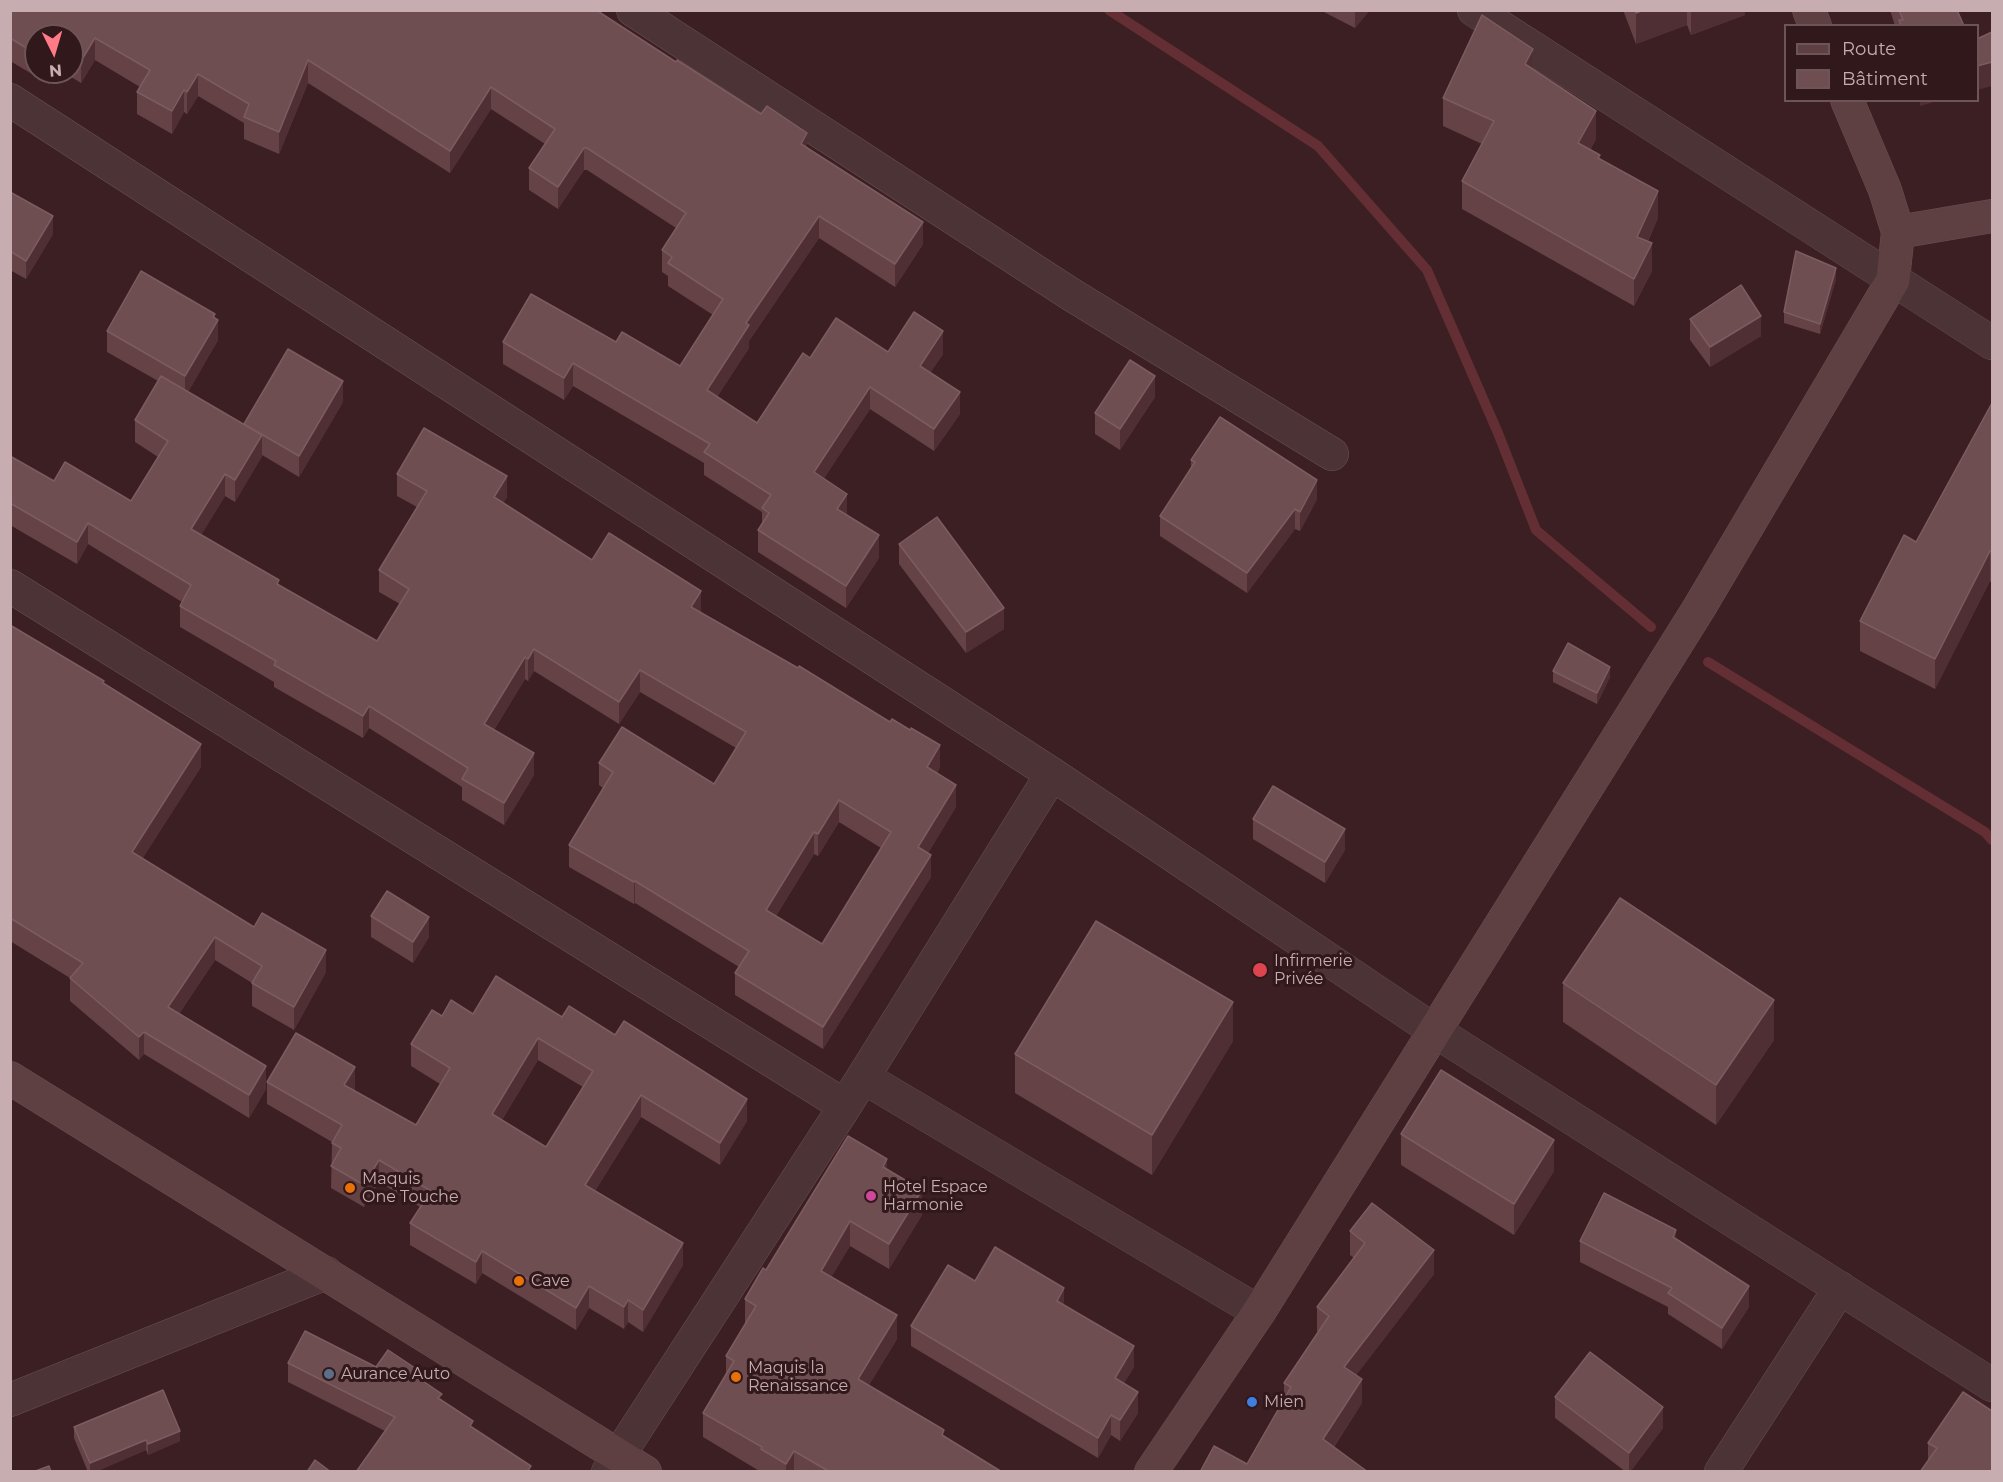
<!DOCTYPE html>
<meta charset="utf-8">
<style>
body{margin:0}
#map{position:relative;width:2003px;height:1482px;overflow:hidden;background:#3c1f22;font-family:Montserrat,sans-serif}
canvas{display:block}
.frame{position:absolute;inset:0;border:12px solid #c8adb0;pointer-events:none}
.legend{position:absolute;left:1784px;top:24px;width:195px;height:78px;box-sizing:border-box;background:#30181b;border:2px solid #6d5457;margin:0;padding:8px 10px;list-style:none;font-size:18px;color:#c8adb0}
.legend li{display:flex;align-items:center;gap:12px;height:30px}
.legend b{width:30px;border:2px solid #6d5457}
.north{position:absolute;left:24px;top:24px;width:60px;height:60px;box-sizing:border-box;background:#30181b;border:2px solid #6d5457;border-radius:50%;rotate:175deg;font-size:16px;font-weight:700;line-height:24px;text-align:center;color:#c8adb0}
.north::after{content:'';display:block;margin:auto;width:21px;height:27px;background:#ff7b86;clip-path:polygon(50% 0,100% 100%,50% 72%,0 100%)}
</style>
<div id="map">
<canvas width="2003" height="1482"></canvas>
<div class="frame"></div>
<ul class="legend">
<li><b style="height:8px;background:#5f4042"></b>Route</li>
<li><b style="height:16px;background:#6e4e51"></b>Bâtiment</li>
</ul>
<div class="north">N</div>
</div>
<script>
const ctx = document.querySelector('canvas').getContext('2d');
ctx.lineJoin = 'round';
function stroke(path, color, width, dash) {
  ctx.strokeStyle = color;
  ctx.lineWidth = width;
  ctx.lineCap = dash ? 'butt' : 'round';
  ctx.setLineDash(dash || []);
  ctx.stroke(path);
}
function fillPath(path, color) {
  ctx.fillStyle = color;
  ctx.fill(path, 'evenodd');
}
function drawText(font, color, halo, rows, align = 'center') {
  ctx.font = font + ' Montserrat,sans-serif';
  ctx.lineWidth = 6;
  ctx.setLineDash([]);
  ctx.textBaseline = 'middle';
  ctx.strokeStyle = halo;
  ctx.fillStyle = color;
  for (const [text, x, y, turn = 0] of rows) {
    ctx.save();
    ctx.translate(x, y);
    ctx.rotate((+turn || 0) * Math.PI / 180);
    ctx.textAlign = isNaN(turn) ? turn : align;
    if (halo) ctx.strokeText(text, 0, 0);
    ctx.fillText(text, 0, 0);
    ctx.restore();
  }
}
stroke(new Path2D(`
 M 1109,10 L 1318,146 L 1427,270 L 1498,433 L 1536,530 L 1651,627
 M 1708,662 L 1985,832 L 1992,840`), '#632f35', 10);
const street = new Path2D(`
 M 633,10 L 1072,295 L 1332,454
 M 1474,10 L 1992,343
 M 10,100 L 1052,774 L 1435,1031 L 1992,1385
 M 10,586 L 845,1106
 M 863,1077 L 1259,1312
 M 10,1400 L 326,1273
 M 608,1472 L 845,1106 L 1052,774
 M 1721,1472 L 1840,1288`);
const secondary = new Path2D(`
 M 1809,10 L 1815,26
 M 1898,232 L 1992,216
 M 10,1078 L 645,1472
 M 1151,1472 L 1259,1312 L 1699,608 L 1893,280 L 1898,232 L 1885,190 L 1847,100`);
stroke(street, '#695053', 34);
stroke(secondary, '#695053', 34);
stroke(street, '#4c3335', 33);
stroke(secondary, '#5f4042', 33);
fillPath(new Path2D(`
 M 10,10 L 596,10 L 807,148 L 923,244 L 895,287 L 819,238 L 749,341 L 749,348 L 717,397 L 757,423 L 810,358 L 888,352 L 943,354 L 930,373 L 960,414 L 934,451 L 870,409 L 824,478 L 847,516 L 879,558 L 846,608 L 758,552 L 758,530 L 762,524 L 762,512 L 704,475 L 704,463 L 573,386 L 564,400 L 503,364 L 503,342 L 616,342 L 680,366 L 713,315 L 668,286 L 668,276 L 662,272 L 662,250 L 676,228 L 587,170 L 584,170 L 558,209 L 529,190 L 529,168 L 545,144 L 491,109 L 450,173 L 308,83 L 279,154 L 244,139 L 244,123 L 198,96 L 187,114 L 184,112 L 172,134 L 137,114 L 137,92 L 140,87 L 95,60 L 81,83 L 63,72 L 72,72 L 72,36 L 36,36 L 36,72 L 57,72 L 49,84 L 10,61 Z
 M 1320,10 L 1370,10 L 1355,28 Z
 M 1623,10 L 1745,10 L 1745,15 L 1691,35 L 1687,25 L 1636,44 Z
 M 1890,10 L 1957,10 L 1964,26 L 1895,26 Z
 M 1533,70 L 1596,139 L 1590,150 L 1658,218 L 1648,241 L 1652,271 L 1634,306 L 1462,209 L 1462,181 L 1482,144 L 1443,126 L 1443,98 Z
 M 10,192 L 53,234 L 26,279 L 10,270 Z
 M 1836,279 L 1820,334 L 1784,323 L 1784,312 Z
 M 1690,319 L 1761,336 L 1710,367 L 1690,340 Z
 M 107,331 L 218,340 L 188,392 L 244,424 L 343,402 L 299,477 L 262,455 L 235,502 L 225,496 L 201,535 L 279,585 L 377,641 L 400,604 L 379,592 L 379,570 L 417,507 L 397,496 L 397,474 L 507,497 L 503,503 L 592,560 L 701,612 L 940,767 L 937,773 L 956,807 L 928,853 L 931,877 L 823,1049 L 735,995 L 735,973 L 739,967 L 635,903 L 634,904 L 569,867 L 569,845 L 603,788 L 599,785 L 599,763 L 714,784 L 736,748 L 640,692 L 619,724 L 534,671 L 528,681 L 525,679 L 494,730 L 534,775 L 504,825 L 462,800 L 462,787 L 369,728 L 363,738 L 274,687 L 274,682 L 180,627 L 180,606 L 182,602 L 88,544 L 77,564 L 10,525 L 10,456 L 54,481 L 131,501 L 158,457 L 135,442 L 135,420 L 158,381 L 107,352 ZM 839,822 L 881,848 L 822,944 L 776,916 L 814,854 L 818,856 Z
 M 1155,397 L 1120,450 L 1095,434 L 1095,413 Z
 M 1992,403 L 1992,583 L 1990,581 L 1935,689 L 1860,651 L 1860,621 L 1916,542 Z
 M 1191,460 L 1317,499 L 1300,531 L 1295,529 L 1247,593 L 1160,536 L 1160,516 L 1191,469 Z
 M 899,544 L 1004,629 L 966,653 L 899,564 Z
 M 10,625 L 104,684 L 201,767 L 142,859 L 326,972 L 294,1030 L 252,1006 L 252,983 L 215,960 L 179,1014 L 266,1089 L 249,1118 L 144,1054 L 139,1060 L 70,1001 L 70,978 L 10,941 Z
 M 1553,671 L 1610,677 L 1597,704 L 1553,682 Z
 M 1253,819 L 1345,850 L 1325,883 L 1253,839 Z
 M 371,916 L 429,937 L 413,963 L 371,937 Z
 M 1563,983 L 1774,1040 L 1716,1125 L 1563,1022 Z
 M 473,1014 L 562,1017 L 747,1121 L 720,1165 L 641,1117 L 595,1191 L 683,1265 L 643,1332 L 628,1322 L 624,1329 L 589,1308 L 576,1330 L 482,1273 L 476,1284 L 410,1245 L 410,1223 L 420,1207 L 379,1182 L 364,1207 L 331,1188 L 332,1142 L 267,1104 L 267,1082 L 355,1089 L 354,1091 L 416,1125 L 440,1084 L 411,1066 L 411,1044 L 442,1016 ZM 538,1060 L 583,1087 L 546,1147 L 502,1120 Z
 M 1233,1041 L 1152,1175 L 1015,1093 L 1015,1054 Z
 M 1401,1134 L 1554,1171 L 1514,1235 L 1401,1165 Z
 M 887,1170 L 922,1215 L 889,1269 L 850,1246 L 831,1277 L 897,1339 L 869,1385 L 944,1437 L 1002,1472 L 761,1472 L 703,1437 L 703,1413 L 726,1373 L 726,1356 L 746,1324 L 745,1323 L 745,1299 L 766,1270 Z
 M 1350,1231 L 1434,1274 L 1356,1375 L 1362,1403 L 1334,1447 L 1368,1472 L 1200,1472 L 1247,1464 L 1284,1400 L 1284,1383 L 1318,1332 L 1317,1331 L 1317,1307 L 1354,1258 L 1350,1255 Z
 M 1676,1239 L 1749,1307 L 1722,1349 L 1668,1314 L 1668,1307 L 1580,1262 L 1580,1241 Z
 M 1064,1305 L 1134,1367 L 1124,1383 L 1138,1413 L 1120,1441 L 1111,1435 L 1098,1458 L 911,1346 L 911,1326 Z
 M 288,1363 L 376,1367 L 424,1382 L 442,1401 L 473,1428 L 531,1472 L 385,1431 L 288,1382 Z
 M 1555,1397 L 1663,1428 L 1630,1472 L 1626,1472 L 1555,1418 Z
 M 1992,1411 L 1928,1460 L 1928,1443 Z
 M 74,1427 L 180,1441 L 148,1455 L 146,1450 L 95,1472 L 88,1472 L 74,1438 Z`), '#644246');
fillPath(new Path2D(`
 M 1355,10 L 1370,10 L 1355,28 Z
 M 1644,10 L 1687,10 L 1687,25 L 1636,44 L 1636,13 Z
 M 1691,10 L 1745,10 L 1745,15 L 1691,35 Z
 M 95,38 L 95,60 L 81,83 L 81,61 Z
 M 1533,49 L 1533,76 L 1525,64 Z
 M 308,60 L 308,83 L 279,154 L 279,132 Z
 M 1992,62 L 1992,86 L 1977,90 L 1977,66 Z
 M 49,72 L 57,72 L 49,84 Z
 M 198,74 L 198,96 L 187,114 L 187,92 Z
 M 491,87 L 491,109 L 450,173 L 450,151 Z
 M 184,90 L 184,112 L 172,134 L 172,111 Z
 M 1920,100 L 1941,100 L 1920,106 Z
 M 1596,111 L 1596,139 L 1578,170 L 1578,143 Z
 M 807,133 L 807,155 L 801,144 Z
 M 584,148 L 584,170 L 558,209 L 558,187 Z
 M 1658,191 L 1658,218 L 1637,264 L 1637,237 Z
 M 53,216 L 53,234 L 26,279 L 26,261 Z
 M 819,216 L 819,238 L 749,341 L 749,348 L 707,413 L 707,390 L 746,323 Z
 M 923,222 L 923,244 L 895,287 L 895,264 Z
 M 1652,243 L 1652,271 L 1634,306 L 1634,279 Z
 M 1836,268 L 1836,279 L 1820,334 L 1820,324 Z
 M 215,314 L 215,324 L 218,320 L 218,340 L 185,397 L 185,376 Z
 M 1761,316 L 1761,336 L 1710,367 L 1710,347 Z
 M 943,331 L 943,354 L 920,388 L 920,366 Z
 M 573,363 L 573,386 L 564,400 L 564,378 Z
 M 1155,376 L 1155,397 L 1120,450 L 1120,429 Z
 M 343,381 L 343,402 L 299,477 L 299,456 Z
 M 870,387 L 870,409 L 814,494 L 814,472 Z
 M 960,392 L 960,414 L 934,451 L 934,429 Z
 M 262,435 L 262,457 L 235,502 L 235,480 Z
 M 225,474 L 225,496 L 191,551 L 191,529 Z
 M 507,476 L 507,497 L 494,519 L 494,497 Z
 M 1317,480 L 1317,499 L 1300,531 L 1300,512 Z
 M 847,494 L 847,516 L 837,509 Z
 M 1295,509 L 1295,529 L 1247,593 L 1247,573 Z
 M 88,523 L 88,544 L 77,564 L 77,542 Z
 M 879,535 L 879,558 L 846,608 L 846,586 Z
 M 1990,551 L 1990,581 L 1935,689 L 1935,659 Z
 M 701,591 L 701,613 L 691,607 Z
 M 1004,608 L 1004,629 L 966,653 L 966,632 Z
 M 534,649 L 534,671 L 528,681 L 528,659 Z
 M 525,657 L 525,679 L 484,746 L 484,724 Z
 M 1610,667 L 1610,677 L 1597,704 L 1597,693 Z
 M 640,670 L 640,692 L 619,724 L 619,702 Z
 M 369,706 L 369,728 L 363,738 L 363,716 Z
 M 201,744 L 201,767 L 132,875 L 132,852 Z
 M 940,745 L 940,767 L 927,789 L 927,767 Z
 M 534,753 L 534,775 L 504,825 L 504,803 Z
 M 956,785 L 956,807 L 918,869 L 918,847 Z
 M 839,800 L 839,822 L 818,856 L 818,834 Z
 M 1345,829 L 1345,850 L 1325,883 L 1325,862 Z
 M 814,832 L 814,854 L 766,932 L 766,910 Z
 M 931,855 L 931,877 L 823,1049 L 823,1027 Z
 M 635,881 L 635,903 L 634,904 L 634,882 Z
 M 429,917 L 429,937 L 413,963 L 413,942 Z
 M 215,937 L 215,960 L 168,1030 L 168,1007 Z
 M 326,950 L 326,972 L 294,1030 L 294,1007 Z
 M 1774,1000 L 1774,1040 L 1716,1125 L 1716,1085 Z
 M 1233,1002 L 1233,1041 L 1152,1175 L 1152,1135 Z
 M 144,1032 L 144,1054 L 139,1060 L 139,1037 Z
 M 538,1038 L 538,1060 L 492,1136 L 492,1114 Z
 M 266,1066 L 266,1089 L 249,1118 L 249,1095 Z
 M 355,1067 L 355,1089 L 344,1107 L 344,1085 Z
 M 641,1095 L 641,1117 L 585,1207 L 585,1185 Z
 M 747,1099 L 747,1121 L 720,1165 L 720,1143 Z
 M 1554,1140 L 1554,1171 L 1514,1235 L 1514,1204 Z
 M 887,1159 L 887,1184 L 883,1167 Z
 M 379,1160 L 379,1182 L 364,1207 L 364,1185 Z
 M 922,1190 L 922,1215 L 889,1269 L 889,1244 Z
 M 850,1221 L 850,1246 L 821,1295 L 821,1271 Z
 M 1676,1230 L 1676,1250 L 1673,1237 Z
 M 683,1243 L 683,1265 L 643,1332 L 643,1310 Z
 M 1434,1250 L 1434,1274 L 1344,1391 L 1344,1367 Z
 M 482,1251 L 482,1273 L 476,1284 L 476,1262 Z
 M 589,1286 L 589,1308 L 576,1330 L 576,1308 Z
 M 1749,1286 L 1749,1307 L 1722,1349 L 1722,1328 Z
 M 1064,1288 L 1064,1308 L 1057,1301 Z
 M 628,1300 L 628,1322 L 624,1329 L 624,1307 Z
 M 897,1315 L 897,1339 L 858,1403 L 858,1379 Z
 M 1134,1346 L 1134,1367 L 1115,1398 L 1115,1378 Z
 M 1362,1379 L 1362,1403 L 1323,1463 L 1323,1439 Z
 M 1138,1392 L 1138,1413 L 1120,1441 L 1120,1420 Z
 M 1663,1407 L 1663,1428 L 1630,1472 L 1629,1472 L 1629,1453 Z
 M 1111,1415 L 1111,1435 L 1098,1458 L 1098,1438 Z
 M 180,1431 L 180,1441 L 148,1455 L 148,1444 Z
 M 146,1440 L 146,1450 L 95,1472 L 90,1472 L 90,1463 Z
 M 794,1451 L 794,1472 L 786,1472 L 786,1464 Z`), '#4f2f33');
const building = new Path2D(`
 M 10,10 L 596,10 L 676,62 L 677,60 L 761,114 L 767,106 L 807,133 L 801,144 L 923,222 L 895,264 L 819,216 L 746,323 L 749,325 L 707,390 L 757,423 L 803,353 L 810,358 L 836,318 L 888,352 L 914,312 L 943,331 L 920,366 L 960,392 L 934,429 L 870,387 L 814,472 L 847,494 L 837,509 L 879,535 L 846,586 L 758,530 L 769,513 L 762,508 L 771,495 L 704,452 L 710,444 L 573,363 L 564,378 L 503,342 L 531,294 L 616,342 L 622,332 L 680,366 L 723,299 L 668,263 L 672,257 L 662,250 L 686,213 L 587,148 L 584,148 L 558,187 L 529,168 L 555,129 L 491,87 L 450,151 L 308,60 L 279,132 L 244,117 L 249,104 L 198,74 L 187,92 L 184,90 L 172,111 L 137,92 L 150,70 L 95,38 L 81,61 L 72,55 L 72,36 L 36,36 L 36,54 L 10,38 Z
 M 1635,10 L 1644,10 L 1636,13 Z
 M 1899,10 L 1957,10 L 1964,26 L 1901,26 L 1899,20 L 1903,20 Z
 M 1482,15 L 1533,49 L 1525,64 L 1596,111 L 1578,143 L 1600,155 L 1598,158 L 1658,191 L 1637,237 L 1652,243 L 1634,279 L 1462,181 L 1494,121 L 1443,98 Z
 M 1992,32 L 1992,62 L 1977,66 L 1977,39 Z
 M 10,192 L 53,216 L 26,261 L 10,251 Z
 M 1796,251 L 1836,268 L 1820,324 L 1784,312 Z
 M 141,271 L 215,314 L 213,317 L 218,320 L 185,376 L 107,331 Z
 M 1741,285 L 1761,316 L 1710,347 L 1690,319 Z
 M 288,349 L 343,381 L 299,456 L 244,424 Z
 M 1130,360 L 1155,376 L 1120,429 L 1095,413 Z
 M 161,376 L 262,435 L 235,480 L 225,474 L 191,529 L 279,580 L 277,584 L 377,641 L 409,589 L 379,570 L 427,491 L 397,474 L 424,428 L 507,476 L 494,497 L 592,560 L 609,533 L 701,591 L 691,607 L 798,668 L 799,666 L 890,722 L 892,719 L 910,730 L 911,728 L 940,745 L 927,767 L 956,785 L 918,847 L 931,855 L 823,1027 L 735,973 L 749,951 L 635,881 L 634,882 L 569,845 L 613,772 L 599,763 L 622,727 L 714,784 L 746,732 L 640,670 L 619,702 L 534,649 L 528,659 L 525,657 L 484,724 L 534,753 L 504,803 L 462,779 L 468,768 L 369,706 L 363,716 L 274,665 L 276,661 L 180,606 L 191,585 L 88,523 L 77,542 L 10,503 L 10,456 L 54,481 L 65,462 L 131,501 L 168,441 L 135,420 ZM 839,800 L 891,832 L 822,944 L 766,910 L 814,832 L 818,834 Z
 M 1992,403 L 1992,552 L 1990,551 L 1935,659 L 1860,621 L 1904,535 L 1916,542 Z
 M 1220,417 L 1317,480 L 1300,512 L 1295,509 L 1247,573 L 1160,516 L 1195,462 L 1191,460 Z
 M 937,517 L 1004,608 L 966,632 L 899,544 Z
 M 10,625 L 104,681 L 103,683 L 201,744 L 132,852 L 254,927 L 262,913 L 326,950 L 294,1007 L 252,983 L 262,966 L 215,937 L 168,1007 L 266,1066 L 249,1095 L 144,1032 L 139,1037 L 70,978 L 83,963 L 10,918 Z
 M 1568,643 L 1610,667 L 1597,693 L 1553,671 Z
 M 1273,786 L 1345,829 L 1325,862 L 1253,819 Z
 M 387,891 L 429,917 L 413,942 L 371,916 Z
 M 1620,898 L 1774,1000 L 1716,1085 L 1563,983 Z
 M 1096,921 L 1233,1002 L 1152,1135 L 1015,1054 Z
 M 496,976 L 562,1017 L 569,1006 L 615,1035 L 624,1021 L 747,1099 L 720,1143 L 641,1095 L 585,1185 L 683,1243 L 643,1310 L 628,1300 L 624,1307 L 589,1286 L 576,1308 L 482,1251 L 476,1262 L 410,1223 L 431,1191 L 379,1160 L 364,1185 L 331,1166 L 341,1148 L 332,1143 L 342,1125 L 267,1082 L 296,1033 L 355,1067 L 344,1085 L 416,1125 L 450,1068 L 411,1044 L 432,1010 L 442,1016 L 451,1000 L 473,1014 ZM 538,1038 L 593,1071 L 546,1147 L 492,1114 Z
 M 1441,1070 L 1554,1140 L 1514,1204 L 1401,1134 Z
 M 848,1136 L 887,1159 L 883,1167 L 922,1190 L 889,1244 L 850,1221 L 821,1271 L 897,1315 L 858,1379 L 944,1430 L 942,1435 L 1002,1472 L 830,1472 L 794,1451 L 786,1464 L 761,1449 L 762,1447 L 703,1413 L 734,1361 L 726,1356 L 756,1306 L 745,1299 L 763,1268 L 766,1270 Z
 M 1604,1193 L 1676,1230 L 1673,1237 L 1749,1286 L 1722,1328 L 1668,1293 L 1672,1288 L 1580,1241 Z
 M 1372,1203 L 1434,1250 L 1344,1367 L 1362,1379 L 1323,1439 L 1368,1472 L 1303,1472 L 1301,1470 L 1300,1472 L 1200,1472 L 1214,1446 L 1247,1464 L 1291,1387 L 1284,1383 L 1329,1316 L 1317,1307 L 1365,1243 L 1350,1231 Z
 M 995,1247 L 1064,1288 L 1057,1301 L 1134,1346 L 1115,1378 L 1138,1392 L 1120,1420 L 1111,1415 L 1098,1438 L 911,1326 L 948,1265 L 975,1281 Z
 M 305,1331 L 376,1367 L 388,1350 L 424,1374 L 420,1379 L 442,1394 L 438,1398 L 473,1421 L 470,1426 L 531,1466 L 527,1472 L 356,1472 L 395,1417 L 288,1363 Z
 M 1590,1352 L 1663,1407 L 1629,1453 L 1555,1397 Z
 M 163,1390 L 180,1431 L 148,1444 L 146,1440 L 90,1463 L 74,1427 Z
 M 1963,1392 L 1992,1411 L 1992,1472 L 1920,1472 L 1937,1448 L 1928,1443 Z
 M 315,1460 L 331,1472 L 307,1472 Z
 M 49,1466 L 51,1472 L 33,1472 Z`);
fillPath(building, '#6e4e51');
stroke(building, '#7c5c60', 1.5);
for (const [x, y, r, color] of [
 [1260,970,8,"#e0444e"],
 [350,1188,6,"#e8710a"],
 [871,1196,6,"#d1479c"],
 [519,1281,6,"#e8710a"],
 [329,1374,6,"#5c6f8a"],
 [736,1377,6,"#e8710a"],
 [1252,1402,6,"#3f7fe0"]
]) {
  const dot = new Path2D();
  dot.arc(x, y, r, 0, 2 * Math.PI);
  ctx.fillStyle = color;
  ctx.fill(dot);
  stroke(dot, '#30181b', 2);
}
drawText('16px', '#c8adb0', '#30181b', [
 ["Infirmerie",1274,961],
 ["Privée",1274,979],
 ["Maquis",362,1179],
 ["One Touche",362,1197],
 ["Hotel Espace",883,1187],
 ["Harmonie",883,1205],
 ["Cave",531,1281],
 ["Maquis la",748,1368],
 ["Renaissance",748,1386],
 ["Aurance Auto",341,1374],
 ["Mien",1264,1402]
], 'left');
</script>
